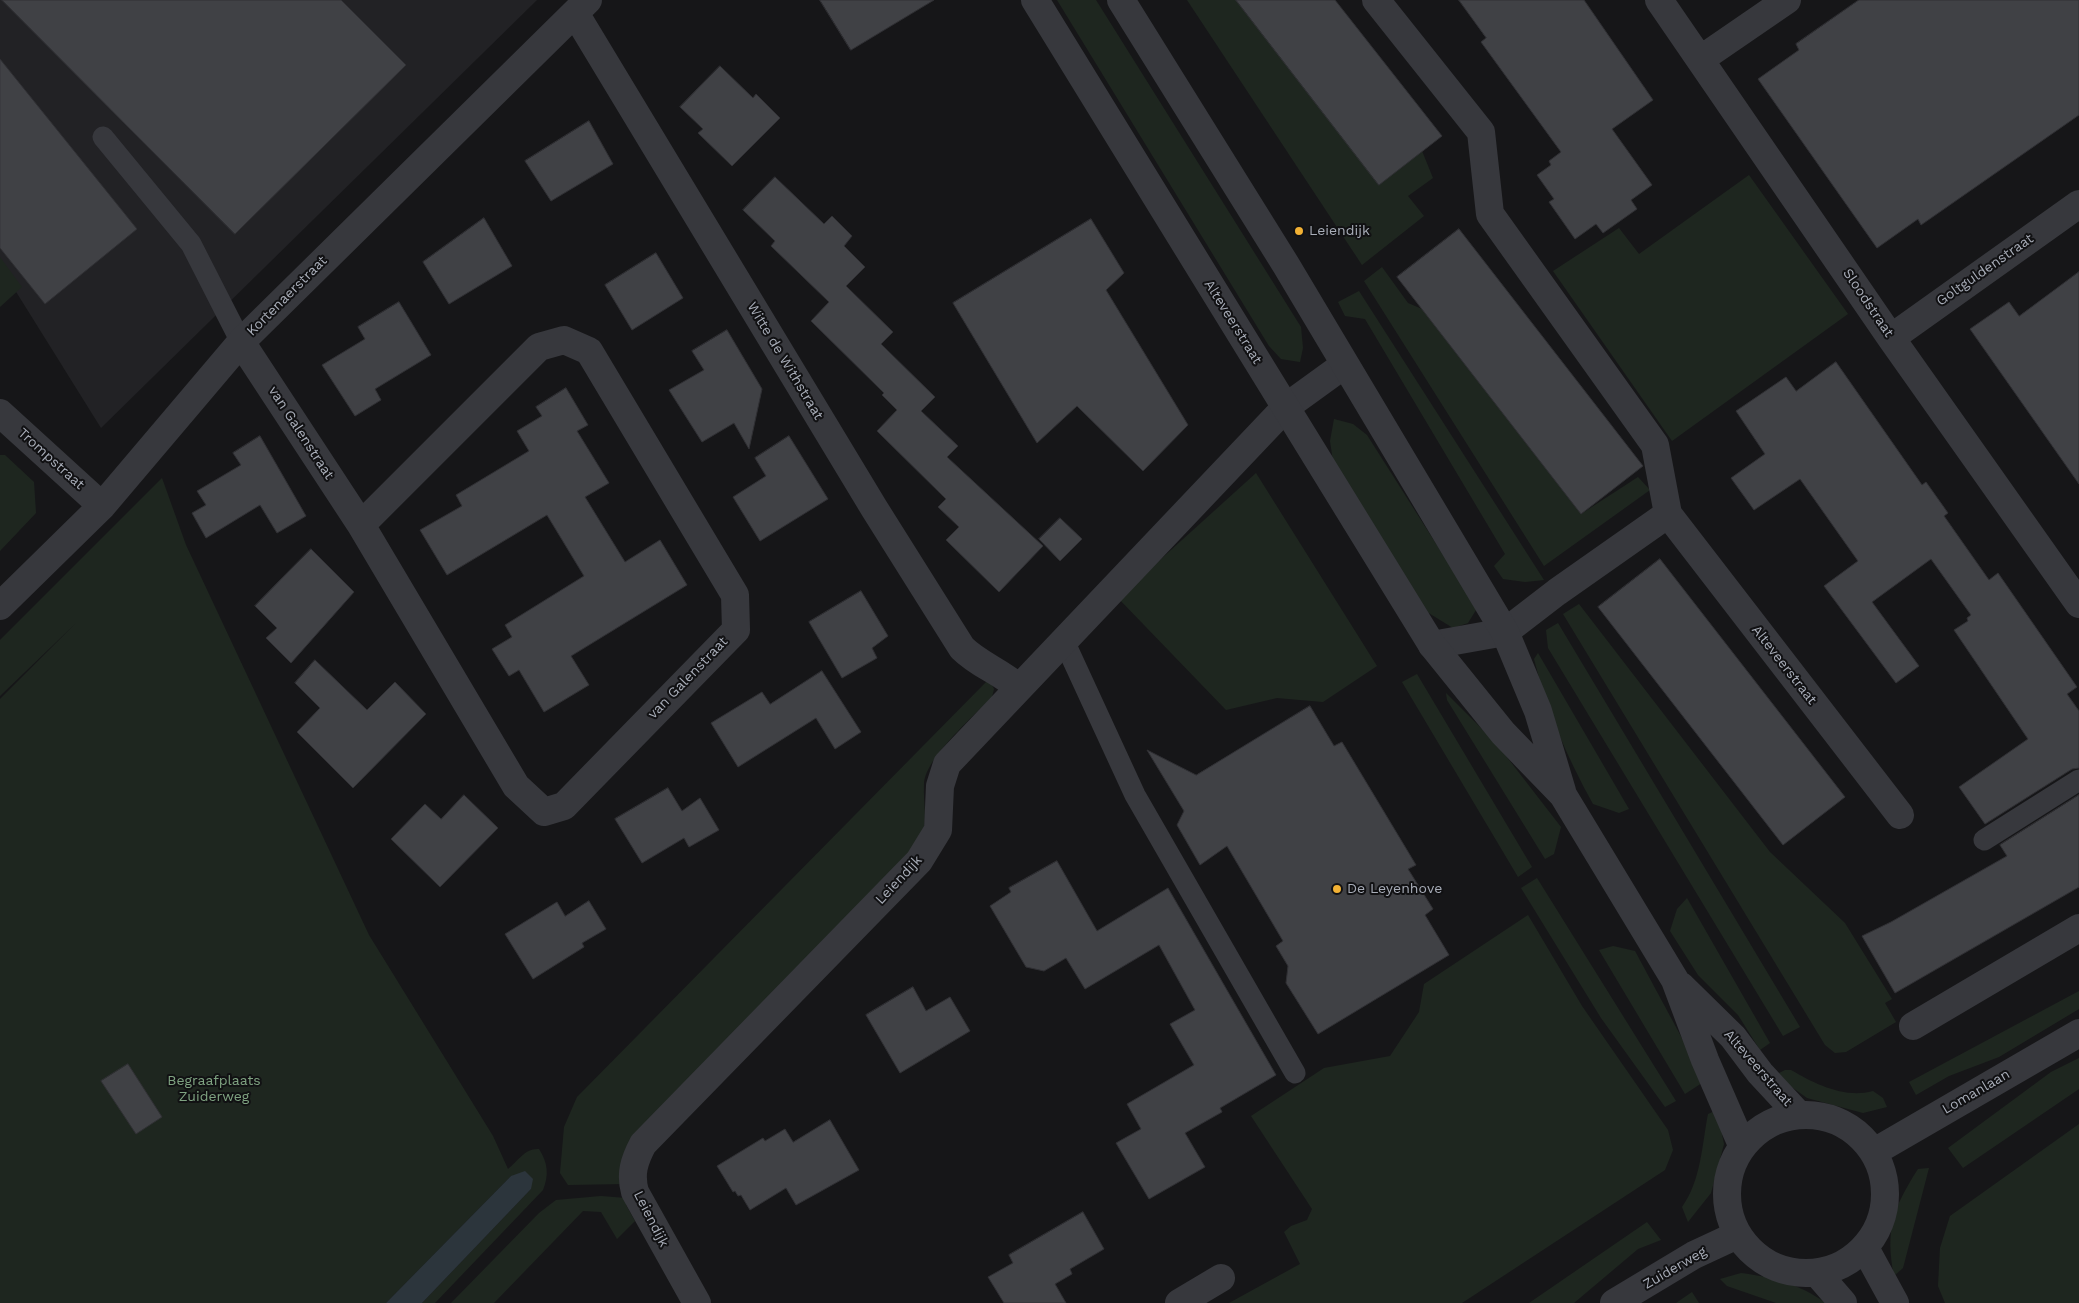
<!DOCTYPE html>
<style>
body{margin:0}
canvas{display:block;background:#161618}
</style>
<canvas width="2079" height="1303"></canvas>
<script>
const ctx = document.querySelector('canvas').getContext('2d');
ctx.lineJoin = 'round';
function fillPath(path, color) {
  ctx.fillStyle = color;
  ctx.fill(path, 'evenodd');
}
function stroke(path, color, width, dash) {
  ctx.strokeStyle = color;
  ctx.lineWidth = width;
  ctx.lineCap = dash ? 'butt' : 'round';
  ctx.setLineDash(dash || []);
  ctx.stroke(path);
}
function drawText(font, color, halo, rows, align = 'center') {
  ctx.font = font + ' "Work Sans",sans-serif';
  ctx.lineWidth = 4;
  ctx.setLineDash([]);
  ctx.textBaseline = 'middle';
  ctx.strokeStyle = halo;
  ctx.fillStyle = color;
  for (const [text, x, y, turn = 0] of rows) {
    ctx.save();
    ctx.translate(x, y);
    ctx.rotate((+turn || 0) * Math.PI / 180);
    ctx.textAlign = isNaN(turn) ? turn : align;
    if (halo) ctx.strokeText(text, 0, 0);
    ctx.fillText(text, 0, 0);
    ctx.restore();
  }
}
fillPath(new Path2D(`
 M 0,0 L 537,0 L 101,428 L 0,266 Z`), '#222225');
fillPath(new Path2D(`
 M 1057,0 L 1096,0 L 1301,327 L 1303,348 L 1300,362 L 1281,359 L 1269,346 Z
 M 1187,0 L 1236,0 L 1379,184 L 1422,151 L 1433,178 L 1408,196 L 1424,216 L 1362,265 Z
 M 1749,175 L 1848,314 L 1672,441 L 1553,271 L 1619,228 L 1639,254 Z
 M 0,257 L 22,287 L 0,307 Z
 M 1382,267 L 1408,303 L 1422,309 L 1581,514 L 1638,477 L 1650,490 L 1544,566 L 1364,281 Z
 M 1359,291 L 1544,580 L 1525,582 L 1503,579 L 1494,566 L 1505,554 L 1365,319 L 1345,316 L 1338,302 Z
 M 1334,419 L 1353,424 L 1367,435 L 1466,591 L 1476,610 L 1468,623 L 1453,628 L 1427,612 L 1333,461 L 1330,441 Z
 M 0,455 L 5,455 L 34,482 L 36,513 L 0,551 Z
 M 1256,473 L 1377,666 L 1323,702 L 1277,698 L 1226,710 L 1118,598 Z
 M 162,478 L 186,545 L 369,935 L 493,1136 L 508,1169 C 518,1161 525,1148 539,1149 C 548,1163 549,1175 543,1190 L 435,1303 L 422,1303 L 531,1189 L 511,1176 L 386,1303 L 0,1303 L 0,699 L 76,623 L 0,696 L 0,640 Z
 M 1579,604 L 1770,852 L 1845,923 L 1892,999 L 1885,1003 L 1896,1022 L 1846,1052 L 1835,1053 L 1825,1045 L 1563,614 Z
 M 1558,623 L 1800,1027 L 1783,1036 L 1548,648 L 1546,630 Z
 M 1538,653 L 1629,809 L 1619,813 L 1593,804 C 1567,757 1547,711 1534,659 Z
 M 1417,674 L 1532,867 L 1518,877 L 1402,682 Z
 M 989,679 L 994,689 L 992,697 C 974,716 925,758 924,784 C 923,808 929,821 919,845 L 624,1184 L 568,1185 L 560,1173 L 564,1127 L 577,1097 Z
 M 1446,693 L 1496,743 L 1561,827 L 1554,854 L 1545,859 L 1447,700 Z
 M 1537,878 L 1676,1101 L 1665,1107 L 1601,1018 L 1521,888 Z
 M 1687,898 L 1770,1043 L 1760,1050 L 1738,1015 L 1698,975 L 1670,931 L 1677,909 Z
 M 1528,915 L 1582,1006 L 1668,1130 L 1673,1150 L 1665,1170 L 1462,1303 L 1229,1303 L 1300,1264 L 1284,1232 L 1291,1226 L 1307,1220 L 1312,1209 L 1251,1116 L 1324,1068 L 1390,1056 L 1419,1012 L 1424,984 Z
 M 1613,946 L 1635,951 L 1705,1081 L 1685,1094 L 1599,950 Z
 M 2079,991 L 2079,1009 L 1999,1057 L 1949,1076 L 1916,1095 L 1909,1082 Z
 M 2079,1058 L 2079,1089 L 1963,1168 L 1948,1148 L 2051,1072 Z
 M 1785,1070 L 1791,1070 C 1815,1084 1845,1099 1873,1091 L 1883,1098 L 1887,1107 L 1863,1113 L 1807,1098 L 1775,1075 Z
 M 1717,1110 L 1724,1144 L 1711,1193 L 1688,1222 L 1682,1207 C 1701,1181 1702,1145 1708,1114 Z
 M 2079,1124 L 2079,1303 L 1945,1303 L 1938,1286 L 1940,1248 L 1950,1216 Z
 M 1929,1168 L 1903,1268 L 1894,1276 C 1885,1230 1893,1208 1918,1169 Z
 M 601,1196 L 626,1198 L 626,1205 L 635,1221 L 617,1239 L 601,1212 L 583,1211 L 494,1303 L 451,1303 L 539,1213 L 556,1200 Z
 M 1647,1222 L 1661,1240 L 1638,1249 L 1574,1303 L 1529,1303 Z
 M 1741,1273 C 1773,1277 1799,1284 1826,1303 L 1776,1303 L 1727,1286 L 1720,1279 Z
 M 1692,1292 L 1699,1303 L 1676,1303 Z`), '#1e261f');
fillPath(new Path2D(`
 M 525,1171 L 533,1179 L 531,1189 L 422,1303 L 386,1303 L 511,1176 Z`), '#2c353c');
const building = new Path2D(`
 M 2,0 L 341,0 L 406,65 L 235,234 Z
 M 820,0 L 934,0 L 851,50 Z
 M 1236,0 L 1335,0 L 1442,136 L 1379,185 Z
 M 1459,0 L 1584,0 L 1653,100 L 1612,129 L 1652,185 L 1631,200 L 1637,209 L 1603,233 L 1596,224 L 1575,239 L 1549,202 L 1554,199 L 1537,175 L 1551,165 L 1549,161 L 1561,152 L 1481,42 L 1486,38 Z
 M 1859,0 L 2079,0 L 2079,115 L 1921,225 L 1918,219 L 1877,248 L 1758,79 L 1799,50 L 1796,44 Z
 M 0,59 L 137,229 L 45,304 L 0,248 Z
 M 720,66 L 753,98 L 756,94 L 780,118 L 732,166 L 698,133 L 703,129 L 680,107 Z
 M 589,121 L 613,164 L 551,201 L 525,161 Z
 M 775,177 L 824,224 L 832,216 L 852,236 L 844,246 L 865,267 L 846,286 L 893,332 L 881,344 L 935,397 L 921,411 L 958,446 L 947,457 L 1043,546 L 999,592 L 946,540 L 959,527 L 938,507 L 946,499 L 877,431 L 897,410 L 882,395 L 884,393 L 811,321 L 829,302 L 771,246 L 775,241 L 743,210 Z
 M 484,218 L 512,266 L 449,304 L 423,262 Z
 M 1091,219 L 1124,273 L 1106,290 L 1188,425 L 1143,471 L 1077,406 L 1037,443 L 953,303 Z
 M 1459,229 L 1643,466 L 1581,514 L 1397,277 Z
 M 656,253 L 683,298 L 632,330 L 605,285 Z
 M 2079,272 L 2079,484 L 1970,329 L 2009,302 L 2019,316 Z
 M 399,302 L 431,355 L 375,389 L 381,400 L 355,416 L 322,365 L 365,339 L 358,327 Z
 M 727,330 L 762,389 L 749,449 L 734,423 L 702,442 L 669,390 L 704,370 L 692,351 Z
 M 1836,362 L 1922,485 L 1926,482 L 1948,513 L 1944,516 L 1989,580 L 1998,573 L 2077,687 L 2067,694 L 2079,711 L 2079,768 L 2072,769 L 1985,824 L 1959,787 L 2028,739 L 1954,630 L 1968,621 L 1967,618 L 1971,615 L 1931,559 L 1872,602 L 1919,666 L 1896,683 L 1824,586 L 1858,561 L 1800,479 L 1754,510 L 1731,478 L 1765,454 L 1736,411 L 1786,377 L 1796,391 Z
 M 566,388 L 588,425 L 577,431 L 609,483 L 585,497 L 625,562 L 660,540 L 687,585 L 571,656 L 589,685 L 544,712 L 519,670 L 509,676 L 492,649 L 512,637 L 505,625 L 584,576 L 547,515 L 447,575 L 420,530 L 462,506 L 456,495 L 529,451 L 517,431 L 542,416 L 536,407 Z
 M 260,436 L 306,516 L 277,533 L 260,505 L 206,538 L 192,513 L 206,505 L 197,491 L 241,465 L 233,453 Z
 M 789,436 L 828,499 L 760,541 L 733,497 L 766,476 L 755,458 Z
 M 1060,518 L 1082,539 L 1060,561 L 1039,539 Z
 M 311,549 L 354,592 L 291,663 L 266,638 L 277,628 L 255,606 Z
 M 1660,559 L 1845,797 L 1783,845 L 1598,607 Z
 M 861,591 L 888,636 L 872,648 L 877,658 L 842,678 L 809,622 Z
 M 315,660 L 367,710 L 395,682 L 426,714 L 353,788 L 297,732 L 320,708 L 295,683 Z
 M 822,671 L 861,732 L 835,749 L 816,718 L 738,767 L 711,723 L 762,692 L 770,704 Z
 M 1310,706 L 1334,746 L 1342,742 L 1416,865 L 1408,869 L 1433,909 L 1425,915 L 1449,955 L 1318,1034 L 1286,983 L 1288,966 L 1276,946 L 1283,941 L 1227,846 L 1200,865 L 1177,825 L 1184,811 L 1147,750 L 1196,775 Z
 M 668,788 L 682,811 L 700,798 L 719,830 L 689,847 L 684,838 L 642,863 L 615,819 Z
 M 464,795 L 498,828 L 440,887 L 391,839 L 425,804 L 441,819 Z
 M 2079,795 L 2079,887 L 1895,993 L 1862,936 L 1891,922 L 2007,856 L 2000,845 Z
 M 1057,861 L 1097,931 L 1168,888 L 1276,1075 L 1220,1108 L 1222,1112 L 1185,1133 L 1205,1167 L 1149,1199 L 1116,1143 L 1141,1129 L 1127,1104 L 1194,1065 L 1170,1024 L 1195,1010 L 1159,945 L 1085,989 L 1066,958 L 1044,971 L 1026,967 L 990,906 L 1011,892 L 1009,888 Z
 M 589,901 L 606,929 L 582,943 L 584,947 L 533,979 L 505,934 L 557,902 L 565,916 Z
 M 913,987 L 926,1011 L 950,997 L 970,1031 L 900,1073 L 866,1015 Z
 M 128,1064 L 162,1117 L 136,1134 L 101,1081 Z
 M 830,1120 L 859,1170 L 796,1205 L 786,1188 L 750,1210 L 741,1195 L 738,1196 L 735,1191 L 733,1192 L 717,1166 L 763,1138 L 765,1141 L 785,1129 L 793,1142 Z
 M 1083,1212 L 1104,1249 L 1070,1269 L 1072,1274 L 1055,1284 L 1066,1303 L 1004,1303 L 988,1277 L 1013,1263 L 1009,1255 Z`);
fillPath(building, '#404145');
stroke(building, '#303034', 1);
stroke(new Path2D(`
 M 103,137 L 191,244 L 241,342
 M 1064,641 L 1135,795 L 1295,1073
 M 1984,840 L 2079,780`), '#37383d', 21);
stroke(new Path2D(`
 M 1376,0 L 1481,132 L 1490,214 L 1655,445 L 1668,514 L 1557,592 L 1505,632 L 1432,645
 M 1659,0 L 1891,338 L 2079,604
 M 575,13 L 874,508 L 962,648 C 979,665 1000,671 1019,688
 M 1701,59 L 1787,0
 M 1891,338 L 2079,204
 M 241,342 L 361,525 L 516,786 L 544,812 L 564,806 L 736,630 L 735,595 L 589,351 L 564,340 L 539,347 L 361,525
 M 0,413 L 102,506
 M 1668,514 L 1900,815
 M 0,606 L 102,506 L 241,342 L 588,0
 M 1913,1026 L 2079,928
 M 697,1303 L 635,1192 C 630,1174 634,1161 643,1144 L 919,861 L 938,830 L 940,786 L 947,764 L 1286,407 L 1344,365
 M 1179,1303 L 1221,1278`), '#37383d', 28);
stroke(new Path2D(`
 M 1035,0 L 1432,645 L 1503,733 L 1563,795 L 1675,980 L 1705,1060 L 1742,1145
 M 1121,0 L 1286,265 L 1505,632 L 1538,711 L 1562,791
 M 1681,986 L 1733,1037 L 1760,1073 L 1798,1114
 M1727 1194a79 79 0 1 1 158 0a79 79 0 1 1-158 0Z
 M 1874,1152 L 2079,1033
 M 1865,1248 L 1895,1303
 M 1817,1273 L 1843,1303
 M 1614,1303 L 1694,1255 L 1737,1235`), '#37383d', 28);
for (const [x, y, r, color] of [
 [1299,231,5,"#f2b134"],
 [1337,889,5,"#f2b134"]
]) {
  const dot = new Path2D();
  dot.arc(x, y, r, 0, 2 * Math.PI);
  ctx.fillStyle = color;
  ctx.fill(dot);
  stroke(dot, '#111113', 2);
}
drawText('14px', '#a8adb8', '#111113', [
 ["Leiendijk",1309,231],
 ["De Leyenhove",1347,889]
], 'left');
drawText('14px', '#a8adb8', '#111113', [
 ["Goltguldenstraat",1985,270,-35],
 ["Kortenaerstraat",287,296,-45],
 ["Sloodstraat",1868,303,56],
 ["Alteveerstraat",1233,322,58],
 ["Witte de Withstraat",785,361,59],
 ["van Galenstraat",301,433,57],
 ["Trompstraat",51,459,42],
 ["Alteveerstraat",1784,665,52],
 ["van Galenstraat",688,678,-46],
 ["Leiendijk",899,880,-47],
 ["Alteveerstraat",1758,1068,49],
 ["Lomanlaan",1976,1092,-30],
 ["Leiendijk",651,1219,63],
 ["Zuiderweg",1675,1268,-30]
]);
drawText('14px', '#7fa381', '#111113', [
 ["Begraafplaats",214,1081],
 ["Zuiderweg",214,1097]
]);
</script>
